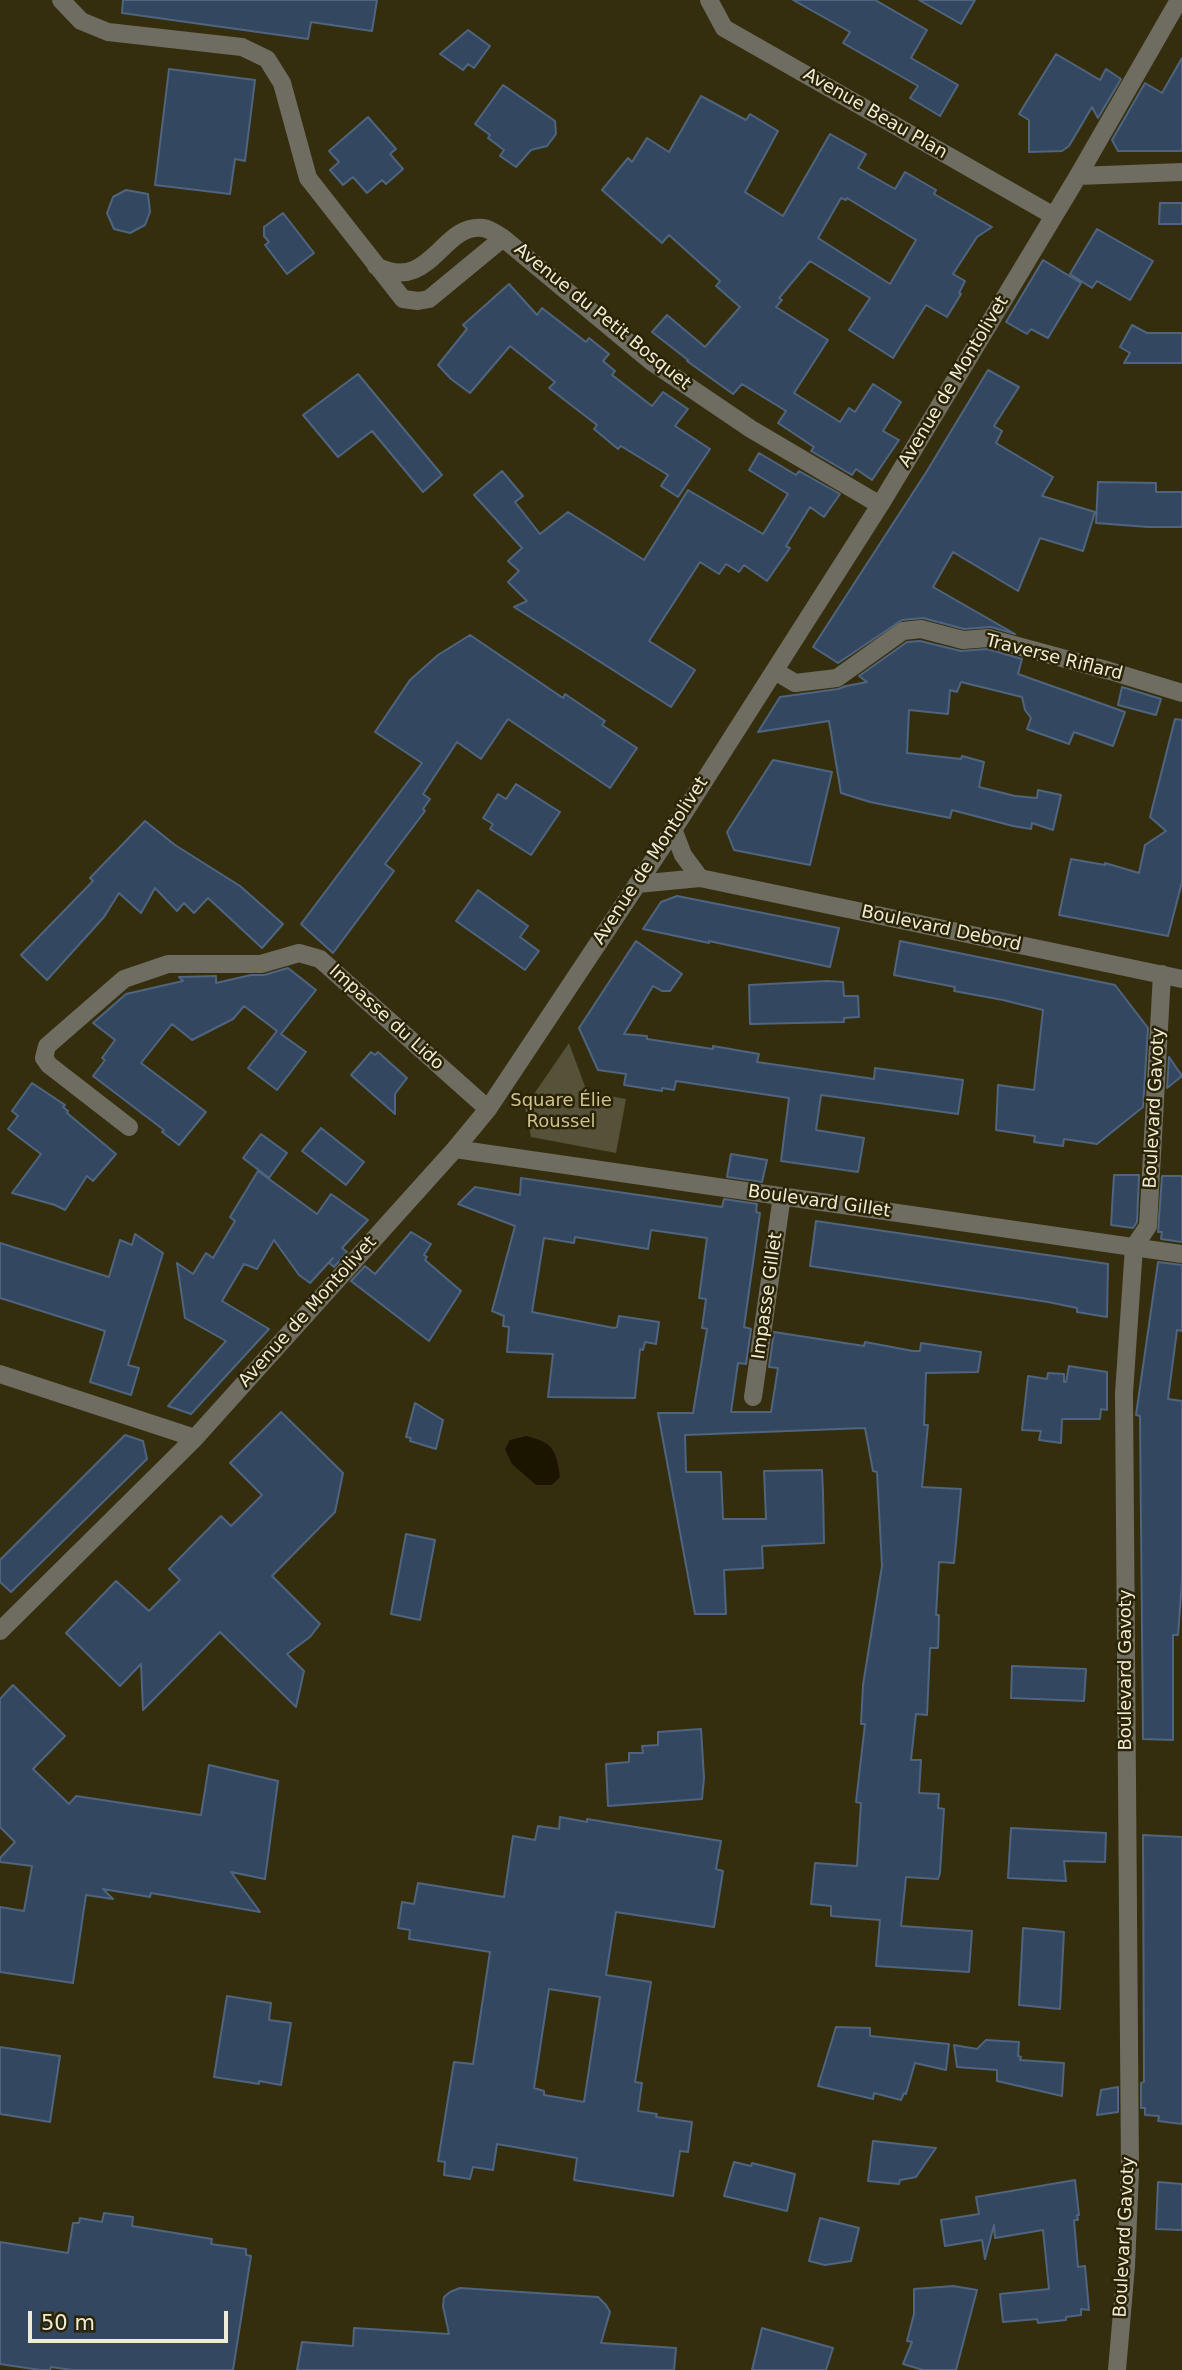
<!DOCTYPE html>
<meta charset="utf-8">
<style>
body{margin:0}
#map{position:relative;width:1182px;height:2370px;overflow:hidden;background:#352e0e;font-family:"DejaVu Sans",sans-serif}
canvas{display:block}
.scale{position:absolute;left:28px;top:2311px;width:200px;height:32px;box-sizing:border-box;border:4px solid #eeebd8;border-top:0;padding-left:9px;font-size:21px;line-height:24px;white-space:nowrap;color:#eeebd8;-webkit-text-stroke:5px #2b2404;paint-order:stroke}
</style>
<div id="map">
<canvas width="1182" height="2370"></canvas>
<div class="scale">50 m</div>
</div>
<script>
const ctx = document.querySelector('canvas').getContext('2d');
ctx.lineJoin = 'round';
function fillPath(path, color) {
  ctx.fillStyle = color;
  ctx.fill(path, 'evenodd');
}
function stroke(path, color, width, dash) {
  ctx.strokeStyle = color;
  ctx.lineWidth = width;
  ctx.lineCap = dash ? 'butt' : 'round';
  ctx.setLineDash(dash || []);
  ctx.stroke(path);
}
function drawText(font, color, halo, rows, align = 'center') {
  ctx.font = font + ' "DejaVu Sans",sans-serif';
  ctx.lineWidth = 5;
  ctx.setLineDash([]);
  ctx.textBaseline = 'middle';
  ctx.strokeStyle = halo;
  ctx.fillStyle = color;
  for (const [text, x, y, turn = 0] of rows) {
    ctx.save();
    ctx.translate(x, y);
    ctx.rotate((+turn || 0) * Math.PI / 180);
    ctx.textAlign = isNaN(turn) ? turn : align;
    if (halo) ctx.strokeText(text, 0, 0);
    ctx.fillText(text, 0, 0);
    ctx.restore();
  }
}
fillPath(new Path2D(`
 M 569,1043 L 587,1092 L 626,1099 L 616,1153 L 531,1137 L 525,1107 Z`), '#565139');
fillPath(new Path2D(`
 M 526,1436 C 553,1442 556,1450 560,1477 L 552,1485 L 536,1485 L 512,1464 L 505,1449 L 510,1440 Z`), '#1b1500');
const building = new Path2D(`
 M 123,0 L 377,0 L 372,31 L 311,22 L 308,39 L 122,13 Z
 M 793,0 L 875,0 L 927,30 L 911,58 L 958,85 L 940,116 L 910,98 L 918,86 L 843,43 L 850,32 Z
 M 919,0 L 975,0 L 961,24 Z
 M 468,30 L 490,46 L 474,68 L 468,64 L 463,70 L 440,54 Z
 M 1056,54 L 1100,80 L 1106,69 L 1121,79 L 1098,118 L 1092,107 L 1069,146 L 1062,151 L 1029,152 L 1029,120 L 1019,114 Z
 M 1182,58 L 1182,151 L 1118,151 L 1112,140 L 1145,83 L 1162,93 Z
 M 169,69 L 255,80 L 245,161 L 235,159 L 230,194 L 155,185 Z
 M 503,85 L 555,121 L 556,134 L 547,146 L 531,150 L 516,167 L 500,156 L 504,150 L 488,138 L 490,135 L 475,124 Z
 M 701,96 L 746,120 L 750,114 L 778,131 L 745,192 L 783,216 L 830,134 L 866,154 L 858,168 L 895,189 L 905,172 L 936,190 L 934,194 L 992,227 L 977,237 L 953,274 L 965,281 L 959,293 L 961,294 L 947,317 L 926,305 L 893,358 L 849,330 L 870,298 L 810,261 L 779,298 L 782,300 L 776,307 L 828,340 L 794,393 L 840,422 L 849,408 L 855,412 L 873,384 L 901,402 L 883,431 L 899,440 L 872,480 L 856,469 L 852,475 L 811,451 L 814,447 L 778,423 L 786,411 L 742,384 L 733,394 L 687,361 L 688,360 L 652,332 L 667,315 L 705,347 L 740,307 L 716,286 L 720,281 L 669,235 L 662,243 L 602,190 L 628,158 L 632,162 L 647,138 L 669,152 ZM 841,198 L 846,200 L 847,198 L 916,240 L 890,284 L 818,238 Z
 M 368,117 L 396,149 L 390,154 L 403,169 L 386,184 L 382,180 L 367,193 L 353,177 L 343,185 L 330,170 L 339,162 L 329,151 Z
 M 126,190 L 148,194 L 150,212 L 145,225 L 130,233 L 114,229 L 107,213 L 113,197 Z
 M 1160,203 L 1182,203 L 1182,224 L 1159,224 Z
 M 283,213 L 314,253 L 287,274 L 265,245 L 269,242 L 264,236 L 264,227 Z
 M 1097,229 L 1153,261 L 1130,300 L 1097,281 L 1092,288 L 1070,274 Z
 M 1043,260 L 1081,283 L 1048,338 L 1031,329 L 1027,334 L 1006,322 Z
 M 509,284 L 537,315 L 542,308 L 586,342 L 589,338 L 609,354 L 603,361 L 615,371 L 612,375 L 652,406 L 663,392 L 688,409 L 675,426 L 710,449 L 678,497 L 661,486 L 668,475 L 621,446 L 618,449 L 594,429 L 597,425 L 549,388 L 555,382 L 510,346 L 470,393 L 451,379 L 438,365 L 467,329 L 463,325 Z
 M 1132,325 L 1147,333 L 1182,333 L 1182,363 L 1124,363 L 1130,353 L 1120,347 Z
 M 988,370 L 1019,387 L 994,426 L 1002,431 L 996,443 L 1053,477 L 1042,496 L 1095,512 L 1083,551 L 1040,538 L 1018,591 L 953,552 L 933,587 L 1015,634 L 991,627 L 964,629 L 923,618 L 902,620 L 838,663 L 813,647 L 927,471 Z
 M 358,374 L 442,475 L 423,492 L 372,431 L 338,457 L 303,415 Z
 M 759,453 L 796,475 L 799,471 L 840,494 L 824,517 L 810,507 L 786,546 L 790,548 L 767,581 L 744,565 L 739,572 L 726,564 L 719,574 L 700,562 L 649,641 L 695,670 L 671,707 L 514,607 L 527,601 L 508,582 L 519,571 L 508,561 L 522,548 L 474,495 L 502,471 L 523,496 L 515,502 L 540,534 L 568,512 L 644,560 L 688,490 L 763,534 L 788,494 L 749,470 Z
 M 1098,482 L 1156,483 L 1156,492 L 1182,492 L 1182,527 L 1148,527 L 1096,523 Z
 M 470,635 L 563,698 L 565,694 L 605,721 L 602,725 L 637,748 L 610,788 L 508,719 L 481,759 L 457,742 L 423,794 L 430,799 L 423,809 L 425,811 L 385,864 L 394,871 L 333,953 L 301,924 L 422,763 L 375,732 L 410,680 L 438,655 Z
 M 920,641 L 961,651 L 987,649 L 1022,659 L 1018,674 L 1125,712 L 1113,746 L 1074,732 L 1069,744 L 1027,729 L 1031,718 L 1025,710 L 1022,697 L 961,682 L 957,692 L 950,690 L 948,714 L 909,710 L 907,753 L 961,759 L 962,756 L 984,762 L 979,787 L 1015,796 L 1037,798 L 1038,790 L 1061,795 L 1053,830 L 1032,823 L 1031,829 L 1013,826 L 952,810 L 950,818 L 870,802 L 841,793 L 829,721 L 758,732 L 780,697 L 838,689 L 846,686 L 867,682 L 859,676 L 907,642 Z
 M 1122,687 L 1161,699 L 1156,715 L 1118,705 Z
 M 1175,719 L 1182,720 L 1182,882 L 1168,936 L 1059,915 L 1071,859 L 1105,865 L 1105,863 L 1139,873 L 1145,845 L 1166,831 L 1150,817 Z
 M 773,760 L 832,772 L 810,865 L 734,850 L 727,832 Z
 M 516,784 L 560,812 L 531,855 L 490,829 L 493,824 L 483,818 L 498,794 L 506,799 Z
 M 145,821 L 175,845 L 240,886 L 283,924 L 262,948 L 208,898 L 194,913 L 184,903 L 177,911 L 155,888 L 141,913 L 119,893 L 104,917 L 47,980 L 21,955 L 93,881 L 90,878 Z
 M 478,890 L 528,926 L 520,937 L 539,951 L 525,970 L 456,921 Z
 M 677,896 L 839,928 L 830,967 L 709,941 L 709,943 L 643,929 L 661,902 Z
 M 636,941 L 682,974 L 670,991 L 662,991 L 653,986 L 624,1034 L 647,1036 L 647,1039 L 713,1049 L 713,1046 L 759,1054 L 757,1062 L 874,1079 L 875,1068 L 963,1080 L 958,1114 L 821,1095 L 816,1130 L 864,1138 L 858,1172 L 781,1161 L 789,1098 L 676,1081 L 674,1090 L 662,1088 L 662,1091 L 624,1085 L 626,1074 L 598,1070 L 579,1028 Z
 M 900,941 L 1115,985 L 1148,1028 L 1143,1107 L 1097,1144 L 1064,1139 L 1063,1146 L 1034,1142 L 1035,1136 L 996,1130 L 998,1085 L 1034,1090 L 1043,1010 L 1003,1000 L 954,991 L 955,987 L 894,975 Z
 M 288,968 L 316,990 L 281,1034 L 306,1052 L 277,1090 L 248,1068 L 277,1031 L 244,1006 L 233,1019 L 192,1040 L 172,1024 L 141,1063 L 206,1112 L 179,1145 L 162,1132 L 164,1130 L 93,1076 L 105,1060 L 102,1058 L 115,1040 L 93,1023 L 126,994 L 183,981 L 179,977 L 216,976 L 216,983 L 251,975 L 264,975 Z
 M 827,981 L 843,982 L 844,996 L 858,996 L 859,1017 L 844,1018 L 844,1022 L 750,1024 L 749,985 Z
 M 371,1052 L 375,1055 L 378,1052 L 407,1078 L 395,1094 L 395,1114 L 351,1075 Z
 M 1169,1057 L 1182,1076 L 1167,1088 Z
 M 32,1083 L 65,1105 L 63,1107 L 68,1111 L 67,1113 L 116,1154 L 93,1181 L 87,1176 L 65,1210 L 55,1205 L 12,1193 L 41,1154 L 8,1129 L 18,1116 L 12,1111 Z
 M 321,1128 L 364,1162 L 346,1185 L 302,1151 Z
 M 261,1134 L 287,1153 L 269,1178 L 243,1158 Z
 M 731,1154 L 767,1160 L 762,1182 L 727,1177 Z
 M 258,1171 L 317,1214 L 331,1194 L 368,1220 L 342,1248 L 347,1252 L 334,1267 L 329,1263 L 333,1258 L 310,1283 L 299,1275 L 274,1240 L 257,1269 L 244,1264 L 222,1301 L 269,1329 L 191,1414 L 168,1406 L 226,1341 L 185,1318 L 177,1263 L 193,1274 L 206,1253 L 213,1258 L 235,1221 L 230,1217 Z
 M 1114,1175 L 1139,1175 L 1137,1222 L 1133,1228 L 1111,1225 Z
 M 1162,1176 L 1182,1176 L 1182,1242 L 1161,1239 L 1162,1232 L 1158,1232 Z
 M 521,1178 L 722,1207 L 724,1199 L 757,1204 L 756,1212 L 760,1213 L 744,1327 L 751,1329 L 746,1364 L 738,1363 L 731,1412 L 771,1412 L 778,1368 L 769,1367 L 774,1332 L 864,1346 L 865,1342 L 913,1351 L 920,1351 L 921,1343 L 981,1352 L 978,1372 L 926,1373 L 924,1425 L 928,1425 L 922,1487 L 961,1489 L 954,1563 L 939,1562 L 936,1615 L 939,1615 L 938,1648 L 930,1648 L 927,1715 L 916,1714 L 911,1760 L 921,1760 L 919,1793 L 939,1794 L 938,1808 L 944,1809 L 940,1873 L 938,1879 L 906,1877 L 901,1926 L 972,1931 L 969,1972 L 876,1966 L 880,1920 L 831,1916 L 831,1906 L 811,1904 L 815,1863 L 857,1866 L 861,1803 L 856,1802 L 865,1724 L 861,1724 L 863,1685 L 882,1566 L 877,1472 L 873,1471 L 865,1428 L 685,1435 L 686,1472 L 721,1472 L 723,1519 L 766,1519 L 764,1471 L 822,1470 L 823,1492 L 824,1543 L 762,1546 L 763,1568 L 724,1570 L 726,1614 L 695,1614 L 658,1413 L 693,1413 L 707,1329 L 702,1328 L 706,1299 L 699,1298 L 707,1238 L 651,1230 L 648,1249 L 575,1237 L 574,1243 L 544,1238 L 532,1312 L 614,1328 L 617,1327 L 619,1316 L 659,1322 L 656,1344 L 645,1342 L 643,1350 L 640,1349 L 635,1398 L 548,1397 L 553,1354 L 507,1352 L 509,1327 L 503,1326 L 504,1316 L 492,1311 L 515,1226 L 458,1204 L 475,1187 L 520,1195 Z
 M 816,1221 L 1108,1264 L 1107,1317 L 1077,1312 L 1077,1308 L 1048,1302 L 810,1266 Z
 M 411,1232 L 431,1244 L 424,1255 L 427,1257 L 425,1260 L 461,1291 L 429,1341 L 351,1281 L 365,1266 L 375,1274 Z
 M 135,1234 L 163,1253 L 128,1365 L 139,1368 L 131,1395 L 90,1382 L 105,1331 L 0,1298 L 0,1243 L 109,1277 L 120,1240 L 132,1245 Z
 M 1158,1262 L 1182,1265 L 1182,1331 L 1177,1330 L 1168,1399 L 1182,1401 L 1182,1581 L 1178,1635 L 1173,1635 L 1173,1740 L 1143,1739 L 1140,1416 L 1136,1415 Z
 M 1069,1366 L 1107,1372 L 1107,1410 L 1101,1409 L 1100,1419 L 1062,1419 L 1061,1443 L 1039,1440 L 1041,1431 L 1022,1430 L 1028,1376 L 1047,1379 L 1048,1373 L 1064,1374 L 1064,1382 L 1066,1382 Z
 M 415,1403 L 443,1420 L 436,1449 L 410,1441 L 411,1438 L 406,1437 Z
 M 281,1412 L 343,1473 L 335,1512 L 272,1576 L 320,1624 L 310,1637 L 287,1654 L 304,1671 L 296,1707 L 220,1632 L 143,1710 L 141,1664 L 120,1686 L 66,1633 L 116,1581 L 149,1611 L 180,1580 L 169,1569 L 221,1516 L 231,1526 L 262,1495 L 230,1463 Z
 M 125,1435 L 143,1441 L 147,1459 L 11,1592 L 0,1582 L 0,1560 Z
 M 406,1534 L 435,1540 L 420,1620 L 391,1614 Z
 M 1012,1666 L 1086,1669 L 1084,1701 L 1011,1698 Z
 M 13,1685 L 65,1736 L 33,1769 L 69,1804 L 76,1796 L 201,1815 L 209,1765 L 278,1781 L 265,1879 L 231,1872 L 260,1912 L 151,1893 L 150,1897 L 103,1889 L 113,1899 L 86,1895 L 73,1983 L 0,1972 L 0,1907 L 24,1911 L 32,1866 L 0,1862 L 0,1858 L 15,1842 L 0,1827 L 0,1699 Z
 M 701,1729 L 704,1778 L 702,1799 L 608,1806 L 606,1764 L 629,1762 L 629,1753 L 643,1753 L 642,1746 L 658,1745 L 658,1732 Z
 M 560,1817 L 587,1822 L 587,1819 L 721,1841 L 716,1869 L 723,1871 L 714,1927 L 616,1912 L 606,1975 L 651,1982 L 635,2082 L 642,2083 L 638,2111 L 657,2114 L 656,2117 L 692,2122 L 688,2152 L 680,2151 L 673,2196 L 574,2180 L 577,2158 L 497,2144 L 493,2170 L 473,2167 L 470,2179 L 444,2175 L 445,2162 L 438,2161 L 454,2062 L 473,2064 L 490,1952 L 409,1939 L 410,1930 L 398,1928 L 402,1902 L 414,1904 L 418,1883 L 504,1897 L 513,1836 L 535,1840 L 538,1826 L 559,1829 ZM 549,1989 L 600,1997 L 584,2102 L 544,2095 L 544,2091 L 534,2088 Z
 M 1011,1828 L 1106,1833 L 1105,1862 L 1064,1861 L 1066,1881 L 1008,1878 Z
 M 1143,1835 L 1182,1837 L 1182,2124 L 1158,2121 L 1159,2116 L 1145,2115 L 1145,2108 L 1141,2108 L 1141,2083 L 1144,2082 Z
 M 1023,1928 L 1064,1932 L 1060,2009 L 1019,2005 Z
 M 227,1996 L 271,2003 L 269,2020 L 291,2023 L 281,2085 L 259,2081 L 259,2084 L 214,2077 Z
 M 836,2027 L 870,2028 L 870,2036 L 949,2044 L 946,2070 L 915,2063 L 906,2094 L 904,2093 L 901,2100 L 874,2093 L 873,2099 L 818,2086 Z
 M 986,2040 L 1019,2042 L 1018,2056 L 1021,2057 L 1020,2060 L 1064,2063 L 1062,2096 L 997,2081 L 997,2070 L 957,2067 L 954,2045 L 977,2049 Z
 M 0,2047 L 60,2056 L 50,2122 L 0,2114 Z
 M 1118,2087 L 1118,2112 L 1097,2115 L 1101,2090 Z
 M 873,2141 L 936,2148 L 916,2177 L 900,2180 L 899,2184 L 868,2181 Z
 M 734,2162 L 751,2166 L 752,2163 L 795,2174 L 787,2211 L 724,2196 Z
 M 1075,2180 L 1079,2215 L 1077,2215 L 1078,2220 L 1074,2220 L 1078,2267 L 1085,2266 L 1089,2310 L 1081,2309 L 1081,2315 L 1066,2317 L 1066,2320 L 1038,2323 L 1037,2319 L 1003,2322 L 1000,2294 L 1049,2289 L 1043,2230 L 995,2238 L 994,2225 L 985,2259 L 982,2240 L 945,2246 L 941,2220 L 979,2214 L 976,2197 Z
 M 1158,2182 L 1182,2184 L 1182,2230 L 1156,2229 Z
 M 104,2213 L 133,2217 L 132,2226 L 212,2239 L 211,2244 L 246,2249 L 246,2255 L 251,2256 L 233,2370 L 72,2370 L 51,2367 L 50,2370 L 40,2370 L 0,2364 L 0,2242 L 68,2253 L 73,2223 L 79,2223 L 80,2218 L 102,2222 Z
 M 820,2218 L 859,2228 L 851,2261 L 825,2265 L 809,2261 Z
 M 953,2286 L 977,2290 L 956,2370 L 923,2370 L 903,2364 L 912,2342 L 907,2341 L 914,2314 L 914,2289 Z
 M 460,2288 L 598,2297 L 606,2305 L 610,2312 L 601,2343 L 676,2348 L 674,2370 L 297,2370 L 302,2342 L 353,2346 L 354,2328 L 449,2334 L 443,2306 L 444,2297 L 450,2292 Z
 M 762,2328 L 833,2348 L 826,2370 L 752,2370 Z`);
fillPath(building, '#334860');
stroke(building, '#4f647e', 2);
stroke(new Path2D(`
 M 61,0 L 81,21 L 108,32 L 242,47 L 267,59 L 282,83 L 308,178 L 403,299 L 418,301 L 429,299 L 503,238
 M 709,0 L 724,28 L 1054,216
 M 1078,176 L 1182,172
 M 376,266 C 431,294 441,223 483,228 C 490,229 497,234 503,238 L 652,362 L 751,429 L 880,505
 M 775,671 L 795,683 L 837,678 L 903,631 L 921,629 L 963,640 L 988,638 L 1110,671 L 1182,693
 M 673,829 L 683,855 L 700,878 L 1182,979
 M 637,884 L 700,878
 M 129,1127 L 49,1065 L 44,1058 L 47,1046 L 124,979 L 168,964 L 261,964 L 299,953 L 320,959 L 488,1109
 M 455,1149 L 1182,1254
 M 0,1374 L 195,1438
 M 753,1397 L 782,1196
 M 0,1631 L 195,1438 L 455,1149 L 488,1109 L 666,841 L 880,505 L 1078,176 L 1179,0
 M 1117,2370 L 1126,2266 L 1130,2171 L 1124,1393 L 1134,1247 L 1148,1226 L 1162,974`), '#6f6d61', 18);
drawText('18px', '#eeebd8', '#2b2404', [
 ["Avenue Beau Plan",875,114,30],
 ["Avenue du Petit Bosquet",602,317,39],
 ["Avenue de Montolivet",954,382,-59],
 ["Traverse Riflard",1054,658,14],
 ["Avenue de Montolivet",651,861,-57],
 ["Boulevard Debord",941,929,12],
 ["Impasse du Lido",386,1018,42],
 ["Boulevard Gavoty",1155,1108,-87],
 ["Boulevard Gillet",819,1202,8],
 ["Impasse Gillet",768,1296,-82],
 ["Avenue de Montolivet",308,1312,-48],
 ["Boulevard Gavoty",1126,1670,-90],
 ["Boulevard Gavoty",1125,2237,-87]
]);
drawText('18px', '#cec28e', '#2b2404', [
 ["Square Élie",561,1101],
 ["Roussel",561,1122]
]);
</script>
